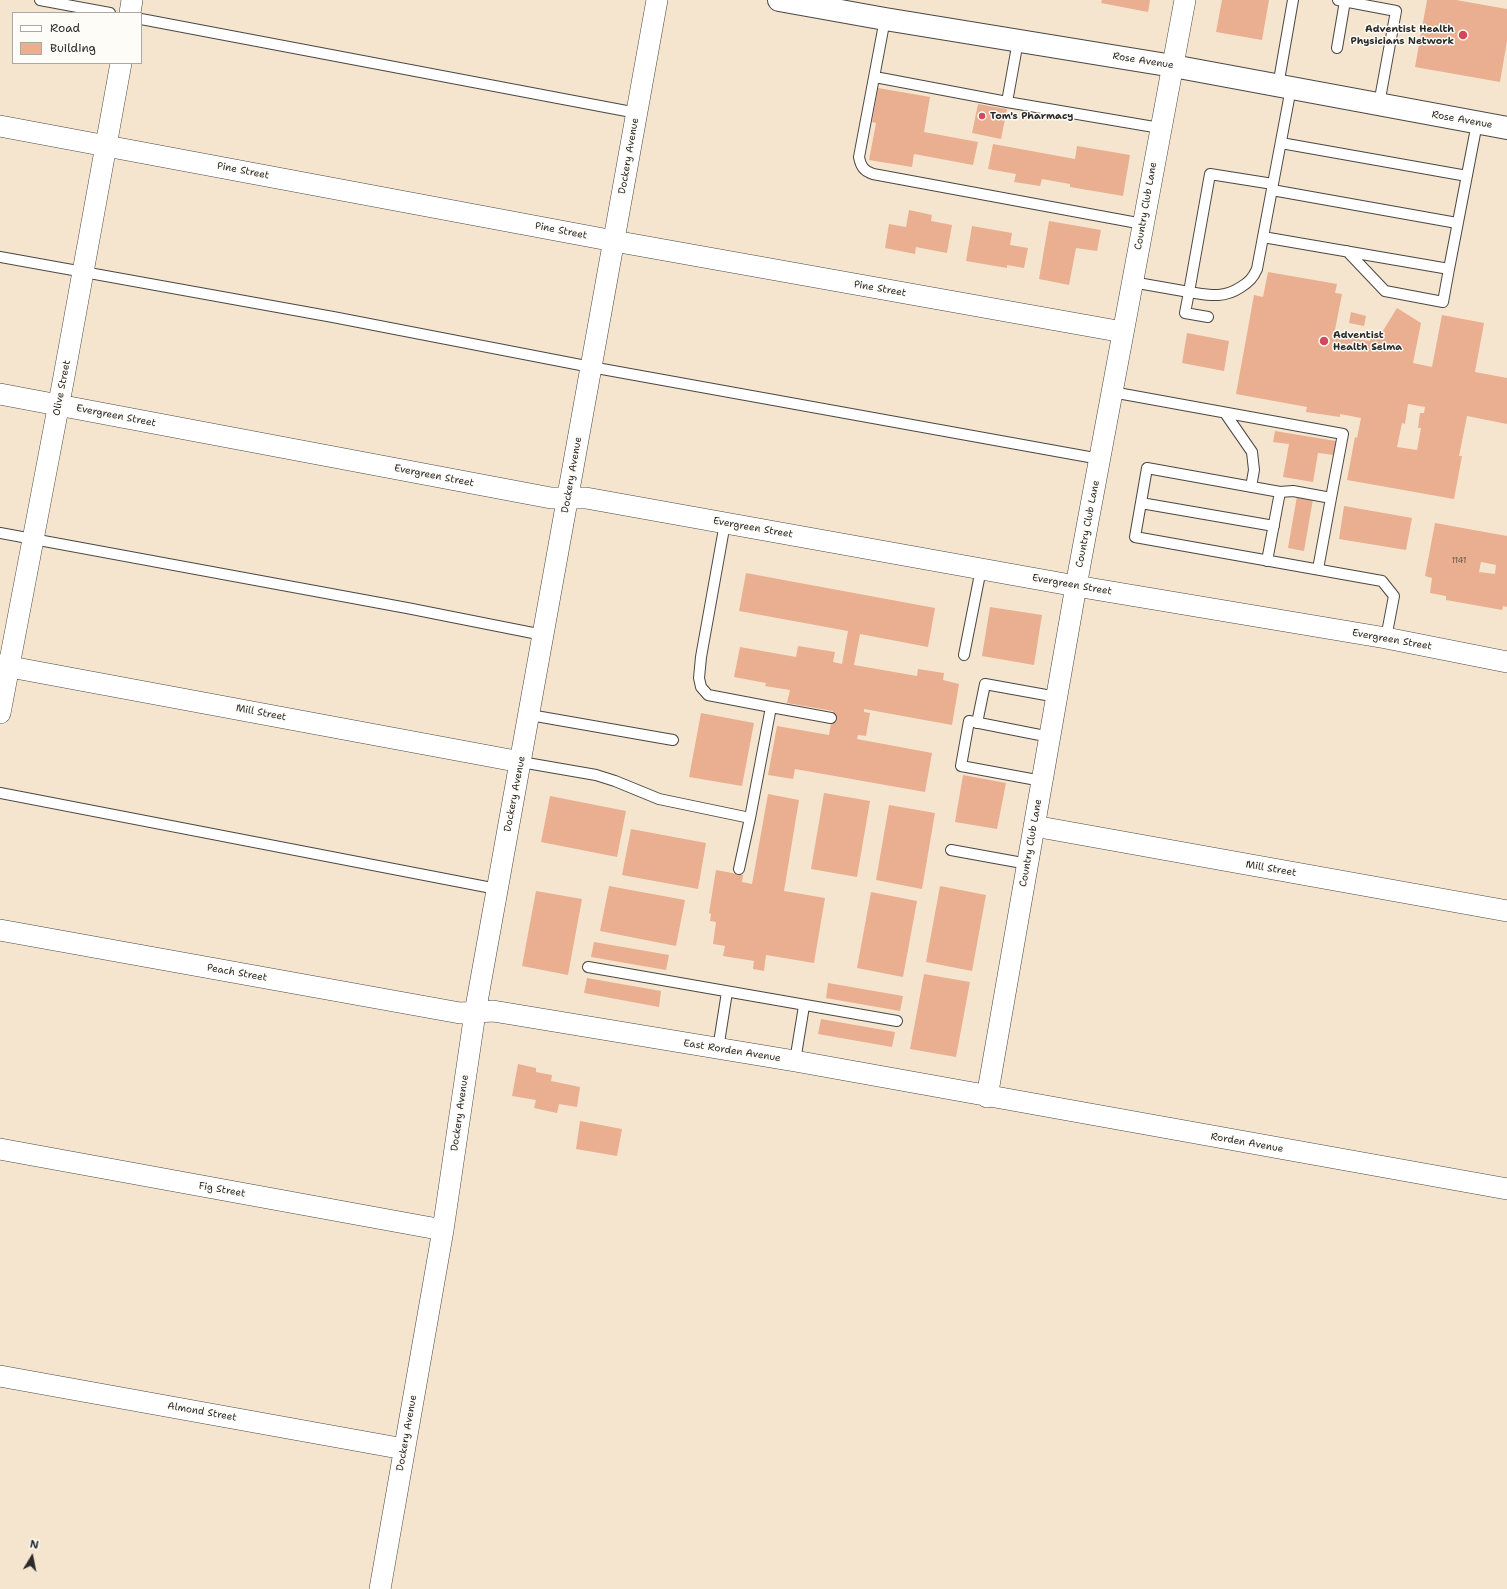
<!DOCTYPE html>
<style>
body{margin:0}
#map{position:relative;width:1507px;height:1589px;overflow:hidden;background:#f6e5ce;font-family:"Shantell Sans",sans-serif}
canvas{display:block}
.legend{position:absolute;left:12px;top:12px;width:130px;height:52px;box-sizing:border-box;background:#fdfcf7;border:1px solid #a9a8a5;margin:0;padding:5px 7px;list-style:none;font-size:12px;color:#2b2b2b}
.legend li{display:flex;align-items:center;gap:8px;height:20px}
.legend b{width:20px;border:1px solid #a9a8a5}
.north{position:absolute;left:12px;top:1537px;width:40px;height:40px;-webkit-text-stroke:3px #fdfcf7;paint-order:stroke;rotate:10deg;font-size:11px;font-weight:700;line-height:16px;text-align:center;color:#2b2b2b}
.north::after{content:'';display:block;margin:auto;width:14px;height:18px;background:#2b2b2b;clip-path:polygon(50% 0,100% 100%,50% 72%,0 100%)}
</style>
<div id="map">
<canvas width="1507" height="1589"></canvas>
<ul class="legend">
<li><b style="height:5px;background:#fff"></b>Road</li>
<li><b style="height:11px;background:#e9af90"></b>Building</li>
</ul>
<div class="north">N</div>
</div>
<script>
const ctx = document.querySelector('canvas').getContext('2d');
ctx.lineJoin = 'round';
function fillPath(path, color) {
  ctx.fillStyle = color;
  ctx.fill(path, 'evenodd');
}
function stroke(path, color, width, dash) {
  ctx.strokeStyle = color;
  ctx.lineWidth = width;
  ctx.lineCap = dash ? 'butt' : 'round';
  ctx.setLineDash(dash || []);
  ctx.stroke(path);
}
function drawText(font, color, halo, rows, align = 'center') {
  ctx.font = font + ' "Shantell Sans",sans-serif';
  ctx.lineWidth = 3;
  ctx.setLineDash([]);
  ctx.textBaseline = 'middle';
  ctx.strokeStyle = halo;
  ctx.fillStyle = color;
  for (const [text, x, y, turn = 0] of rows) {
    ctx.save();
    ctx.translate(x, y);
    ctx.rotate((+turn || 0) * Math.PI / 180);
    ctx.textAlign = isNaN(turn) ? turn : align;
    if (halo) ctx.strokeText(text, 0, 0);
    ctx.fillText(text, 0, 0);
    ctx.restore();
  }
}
fillPath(new Path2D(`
 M 1102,0 L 1150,0 L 1148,12 L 1101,3 Z
 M 1222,0 L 1269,0 L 1262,40 L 1216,32 Z
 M 1427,0 L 1456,0 L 1507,9 L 1507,41 L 1500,82 L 1415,67 Z
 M 878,88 L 930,97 L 924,132 L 978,142 L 973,165 L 914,154 L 912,167 L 869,160 L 876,123 L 872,122 Z
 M 978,104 L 1007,109 L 1001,139 L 972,133 Z
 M 993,144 L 1075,159 L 1077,146 L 1130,155 L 1123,196 L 1070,187 L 1070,184 L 1042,179 L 1040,186 L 1014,182 L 1016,174 L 988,169 Z
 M 909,210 L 932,215 L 931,221 L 952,225 L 947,253 L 916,247 L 915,254 L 885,248 L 889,224 L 906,227 Z
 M 1049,221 L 1101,230 L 1097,251 L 1076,248 L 1069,285 L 1039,279 Z
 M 972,226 L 1012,233 L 1010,245 L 1028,248 L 1024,268 L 1007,265 L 1007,268 L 966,261 Z
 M 1268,272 L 1337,284 L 1335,293 L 1342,294 L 1334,335 L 1370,341 L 1370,337 L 1378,339 L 1397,308 L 1421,323 L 1413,363 L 1432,367 L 1442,315 L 1484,323 L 1475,372 L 1507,378 L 1507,424 L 1467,416 L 1459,456 L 1462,456 L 1454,499 L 1347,480 L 1355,437 L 1357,438 L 1361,418 L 1340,414 L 1340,417 L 1306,412 L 1307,407 L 1236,394 L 1254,295 L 1263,297 ZM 1408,404 L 1425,407 L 1424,413 L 1420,413 L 1418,428 L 1421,428 L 1417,450 L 1397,447 L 1402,423 L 1405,424 Z
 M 1351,312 L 1366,316 L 1364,326 L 1349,323 Z
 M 1187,333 L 1229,341 L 1224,371 L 1182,363 Z
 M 1275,431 L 1336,441 L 1334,455 L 1318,453 L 1313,482 L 1283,477 L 1289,444 L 1273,442 Z
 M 1297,496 L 1313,499 L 1304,551 L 1288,548 Z
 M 1344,506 L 1412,518 L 1406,550 L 1339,539 Z
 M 1435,523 L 1507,536 L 1507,607 L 1503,606 L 1502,610 L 1446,600 L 1446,596 L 1430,593 L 1432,578 L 1425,576 ZM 1481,562 L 1496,565 L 1495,574 L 1479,572 Z
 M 746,573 L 935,608 L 928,647 L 860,634 L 854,665 L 917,676 L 918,669 L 944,673 L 943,680 L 959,684 L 952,725 L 864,709 L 864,712 L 870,713 L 866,736 L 858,735 L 857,739 L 932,753 L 925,792 L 795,769 L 793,779 L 768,775 L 777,726 L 829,735 L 833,711 L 787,703 L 790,690 L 765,686 L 766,683 L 734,677 L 740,647 L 796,657 L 798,646 L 835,652 L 833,662 L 842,664 L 848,631 L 739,611 Z
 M 990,607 L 1042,615 L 1034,665 L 982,656 Z
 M 701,713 L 754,723 L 742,786 L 689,777 Z
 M 963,775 L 1006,783 L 997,829 L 955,822 Z
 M 824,793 L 870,801 L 857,877 L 811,869 Z
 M 768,794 L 799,800 L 784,891 L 825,898 L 814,963 L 766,955 L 764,971 L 753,969 L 754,961 L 723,956 L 725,946 L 713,944 L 716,922 L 710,921 L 711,914 L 709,913 L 716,870 L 743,875 L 742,882 L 752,884 Z
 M 550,796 L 626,811 L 617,857 L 541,842 Z
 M 889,805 L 935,813 L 922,889 L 876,880 Z
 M 631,829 L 706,843 L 698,889 L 622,875 Z
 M 609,886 L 685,900 L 676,946 L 600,931 Z
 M 940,886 L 986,895 L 972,971 L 926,962 Z
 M 536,891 L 582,899 L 568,975 L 522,966 Z
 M 871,892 L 917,901 L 903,977 L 857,968 Z
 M 594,942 L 669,955 L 666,970 L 591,957 Z
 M 924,974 L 970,982 L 956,1057 L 910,1049 Z
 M 587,978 L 661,991 L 659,1007 L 584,993 Z
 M 828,983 L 903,996 L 900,1011 L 826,998 Z
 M 821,1019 L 895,1032 L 892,1047 L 818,1034 Z
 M 518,1064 L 536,1068 L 536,1072 L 552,1075 L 551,1081 L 580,1087 L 577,1107 L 559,1104 L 557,1113 L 534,1108 L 536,1100 L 512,1096 Z
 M 580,1121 L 622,1129 L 617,1156 L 576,1149 Z`), '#e9af90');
const lane = new Path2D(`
 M 40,0 L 110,13
 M 1338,0 L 1396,11 L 1379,104
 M 141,19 L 637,113
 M 885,19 L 859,157 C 861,167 864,171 873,174 L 1143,224
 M 1018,41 L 1007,102 L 1160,128
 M 1337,48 L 1345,1
 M 875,77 L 1007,102
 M 1278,86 L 1293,0
 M 1281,143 L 1467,176
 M 1272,190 L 1457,223
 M 1263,237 L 1449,269 L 1477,123
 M 1347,251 L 1385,291 L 1443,302 L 1449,269
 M 0,257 L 333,317 L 591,367 L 1100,459
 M 1132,282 L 1189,292 L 1210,174 L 1273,184
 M 1208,317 L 1185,313 L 1189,292 C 1209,295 1223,299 1241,287 C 1249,282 1253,278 1257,269 L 1291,88
 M 1112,392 L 1343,434 L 1331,498 L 1293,491 L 1280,492 L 1147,468 L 1135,537 L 1382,581 L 1394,596 L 1386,638
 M 1225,413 L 1252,452 L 1254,470 L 1251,487
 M 1141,503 L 1274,526
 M 725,523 L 701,657 L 699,678 L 701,687 L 708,695 L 771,707 L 750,818
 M 0,533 L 407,608 L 543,635
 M 1267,561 L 1280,492
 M 1318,569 L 1331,498
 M 964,655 L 981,569
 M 771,707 L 831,718
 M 530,715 L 673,740
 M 977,723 L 985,684 L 1057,697
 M 521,762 L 596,775 L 615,781 L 659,799 L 750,818 L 739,869
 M 1042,781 L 961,766 L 969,721 L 1050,737
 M 0,793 L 497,889
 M 951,850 L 1028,864
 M 588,967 L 897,1021
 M 718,1049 L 727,992
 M 795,1061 L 804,1006`);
const street = new Path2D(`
 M 130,13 L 132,0
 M 0,126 L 614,241 L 1123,332
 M 0,394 L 551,498 L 586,498 L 1076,586 L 1386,638 L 1507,662
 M 0,665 L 521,762
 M 0,713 L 63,382 L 121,63
 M 1034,826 L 1507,911
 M 0,930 L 460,1013 L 493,1011 L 795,1061 L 1507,1189
 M 987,1097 L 1076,586 L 1185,0
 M 0,1149 L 443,1230
 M 0,1376 L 404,1449
 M 380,1589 L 443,1230 L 475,1013 L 657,0`);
const secondary = new Path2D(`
 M 779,0 L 885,19 L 1173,66 L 1507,128`);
stroke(lane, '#494743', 12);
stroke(street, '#494743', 22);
stroke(secondary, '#494743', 24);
stroke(lane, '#fff', 10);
stroke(street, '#fff', 21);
stroke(secondary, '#fff', 22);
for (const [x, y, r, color] of [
 [1463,35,5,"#d1495b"],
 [982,116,4,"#d1495b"],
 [1324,341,5,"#d1495b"]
]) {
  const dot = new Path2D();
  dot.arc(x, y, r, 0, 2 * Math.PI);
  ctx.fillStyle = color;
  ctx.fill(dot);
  stroke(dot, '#fdfcf7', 1.5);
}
drawText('8px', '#5a4c44', null, [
 ["1141",1459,561]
]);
drawText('bold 10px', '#2b2b2b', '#fdfcf7', [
 ["Adventist Health",1454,29,"right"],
 ["Physicians Network",1454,41,"right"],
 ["Tom's Pharmacy",990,116],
 ["Adventist",1333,335],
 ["Health Selma",1333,347]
], 'left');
drawText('10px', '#2b2b2b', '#fdfcf7', [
 ["Rose Avenue",1143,61,9],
 ["Rose Avenue",1462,120,10],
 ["Dockery Avenue",629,156,-80],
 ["Pine Street",243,171,11],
 ["Country Club Lane",1146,206,-80],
 ["Pine Street",561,231,11],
 ["Pine Street",880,289,10],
 ["Olive Street",62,388,-79],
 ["Evergreen Street",116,416,11],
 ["Dockery Avenue",572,475,-80],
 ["Evergreen Street",434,476,11],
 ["Country Club Lane",1088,524,-79],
 ["Evergreen Street",753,528,10],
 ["Evergreen Street",1072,585,10],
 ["Evergreen Street",1392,640,10],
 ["Mill Street",261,713,11],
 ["Dockery Avenue",515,794,-79],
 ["Country Club Lane",1031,843,-80],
 ["Mill Street",1271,869,10],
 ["Peach Street",237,973,10],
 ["East Rorden Avenue",732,1051,9],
 ["Dockery Avenue",460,1113,-82],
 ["Rorden Avenue",1247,1143,10],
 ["Fig Street",222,1190,10],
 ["Almond Street",202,1412,10],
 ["Dockery Avenue",407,1433,-80]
]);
</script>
